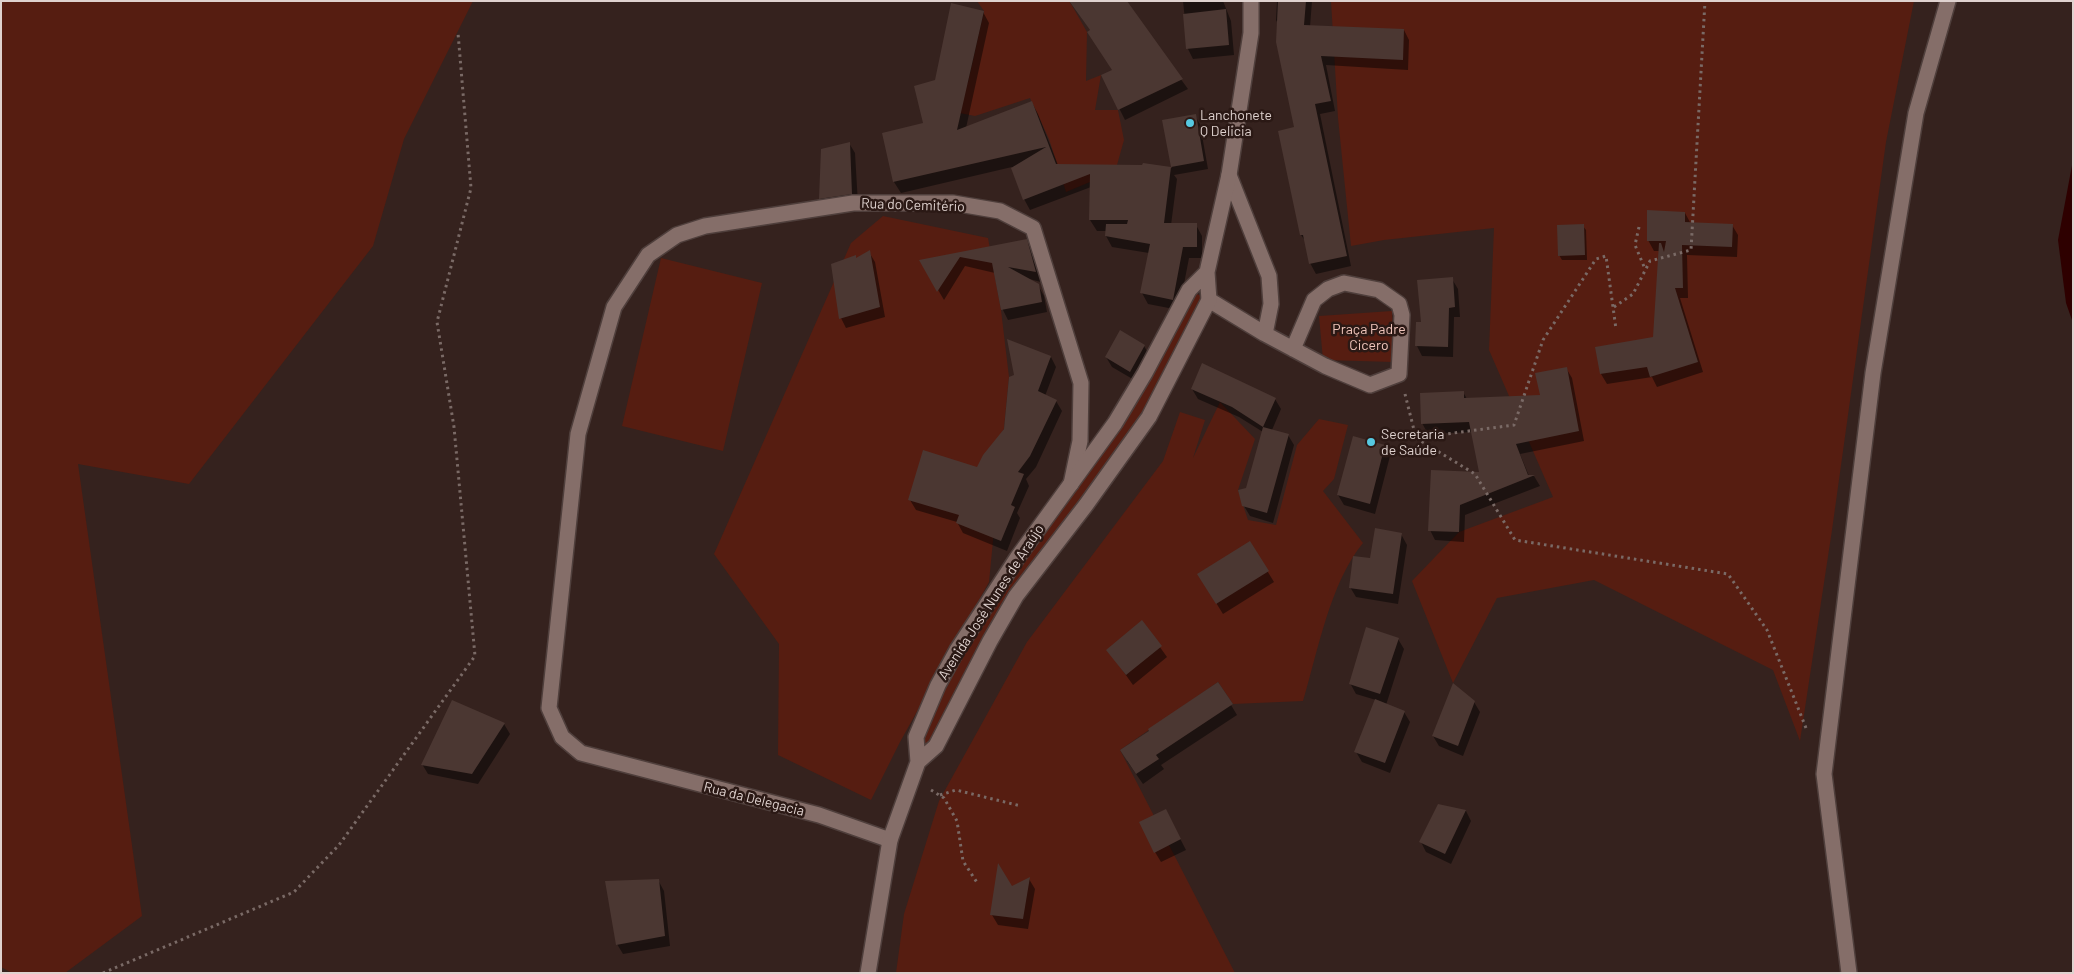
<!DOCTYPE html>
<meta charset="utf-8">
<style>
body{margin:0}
#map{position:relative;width:2074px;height:974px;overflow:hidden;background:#35221e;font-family:Barlow,sans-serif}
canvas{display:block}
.frame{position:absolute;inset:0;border:2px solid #dfd2cf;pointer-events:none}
</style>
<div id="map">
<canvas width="2074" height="974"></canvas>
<div class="frame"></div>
</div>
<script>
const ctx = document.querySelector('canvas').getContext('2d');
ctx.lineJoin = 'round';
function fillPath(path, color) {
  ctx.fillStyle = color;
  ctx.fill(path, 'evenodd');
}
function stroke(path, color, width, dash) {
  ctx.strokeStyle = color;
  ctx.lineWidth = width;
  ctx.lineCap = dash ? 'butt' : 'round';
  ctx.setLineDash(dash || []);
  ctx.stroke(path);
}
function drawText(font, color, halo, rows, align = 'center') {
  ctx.font = font + ' Barlow,sans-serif';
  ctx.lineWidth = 5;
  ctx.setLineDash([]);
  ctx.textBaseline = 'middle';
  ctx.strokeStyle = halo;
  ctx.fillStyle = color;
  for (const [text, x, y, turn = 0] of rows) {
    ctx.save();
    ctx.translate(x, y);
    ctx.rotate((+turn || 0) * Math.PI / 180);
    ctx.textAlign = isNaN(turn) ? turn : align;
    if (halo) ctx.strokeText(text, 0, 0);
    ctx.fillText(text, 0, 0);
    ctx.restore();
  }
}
fillPath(new Path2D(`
 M 1,1 L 473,1 L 404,139 L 373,246 L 189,484 L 78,464 L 142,916 L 65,973 L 12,973 L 1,967 Z
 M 977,1 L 1070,2 L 1087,32 L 1086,81 L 1101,75 L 1095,110 L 1118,110 L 1124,140 L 1117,165 L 1090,165 L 1090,182 L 1066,192 L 1049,139 L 1030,98 L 975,116 L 949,111 L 968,82 L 984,11 Z
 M 1331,1 L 1914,1 L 1886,142 L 1832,530 L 1800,741 L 1773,670 L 1594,580 L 1497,598 L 1453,683 L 1412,581 L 1459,532 L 1553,497 L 1489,350 L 1494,228 L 1384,240 L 1351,246 L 1338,118 Z
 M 883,216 L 988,238 L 1001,310 L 1009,377 L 989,582 L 900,742 L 871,800 L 778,755 L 779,644 L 714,554 L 851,243 Z
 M 661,258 L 762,283 L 723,451 L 622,426 Z
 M 1189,290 L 1209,300 L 1149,417 L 1057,542 L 918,762 L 925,714 L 1071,484 Z
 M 1392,311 L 1394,362 L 1323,360 L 1319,316 Z
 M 1220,402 L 1255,439 L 1238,490 L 1248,520 L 1276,525 L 1297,445 L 1319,419 L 1348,425 L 1334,479 L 1323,491 L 1363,543 C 1330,583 1318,651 1303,701 L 1233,704 L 1218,682 L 1120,750 L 1235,973 L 896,973 L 904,914 L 939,801 L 1027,642 L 1163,461 L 1180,412 L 1205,420 L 1193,458 Z`), '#561d11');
fillPath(new Path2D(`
 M 2073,160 L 2073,323 L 2066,303 L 2058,240 Z`), '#2e0000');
fillPath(new Path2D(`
 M 1069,1 L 1124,1 L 1188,89 L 1125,120 L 1103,76 L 1113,71 L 1091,31 Z
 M 1183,1 L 1223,1 L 1231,21 L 1234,55 L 1193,59 L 1188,49 Z
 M 1277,1 L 1312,1 L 1310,27 L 1404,30 L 1409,40 L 1408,70 L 1326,65 L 1335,111 L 1320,114 L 1351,266 L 1316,274 L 1310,263 L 1306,242 L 1301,235 L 1295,128 L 1278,24 L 1276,20 Z
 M 983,12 L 989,23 L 966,128 L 1032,103 L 1038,114 L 1058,165 L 1144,166 L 1144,164 L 1172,168 L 1164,121 L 1195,116 L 1200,124 L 1208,169 L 1174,175 L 1177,179 L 1171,225 L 1196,225 L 1202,236 L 1202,258 L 1189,258 L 1179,310 L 1148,304 L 1142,293 L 1149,253 L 1112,247 L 1106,236 L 1106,231 L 1097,231 L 1090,220 L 1091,187 L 1030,210 L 1024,199 L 1012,167 L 901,193 L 894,182 L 883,134 L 925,124 L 936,81 Z
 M 849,143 L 855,153 L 858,204 L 826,208 L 820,198 Z
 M 1685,213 L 1691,224 L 1732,225 L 1738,235 L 1737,257 L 1687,255 L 1688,298 L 1680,298 L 1703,372 L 1657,387 L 1652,377 L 1607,384 L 1601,374 L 1597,348 L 1654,338 L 1660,251 L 1654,251 L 1648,240 Z
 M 1583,226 L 1586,230 L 1587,260 L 1562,260 L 1559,255 Z
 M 1026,240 L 1032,250 L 1041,282 L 1029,279 L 1038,285 L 1044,296 L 1047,312 L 1008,320 L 1003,310 L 995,273 L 965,266 L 944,300 L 921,261 Z
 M 869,252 L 875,262 L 885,317 L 846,328 L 841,318 L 855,257 L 857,259 Z
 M 1452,279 L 1458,289 L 1460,317 L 1454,317 L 1453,357 L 1422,356 L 1417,346 L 1417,324 L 1422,324 Z
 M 1144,346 L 1150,356 L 1136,381 L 1112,367 L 1106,357 Z
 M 1051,357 L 1056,367 L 1045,396 L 1056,401 L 1062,411 L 1036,467 L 1026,479 L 1029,486 L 1017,513 L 1020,518 L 1007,551 L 963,533 L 957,522 L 916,510 L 910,500 L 978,469 Z
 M 1566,368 L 1572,378 L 1584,441 L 1520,454 L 1529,476 L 1534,476 L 1540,486 L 1465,515 L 1464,542 L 1435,540 L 1430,530 L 1481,474 L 1472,432 L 1428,434 L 1422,423 L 1463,392 L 1467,399 L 1541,396 Z
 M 1192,389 L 1275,399 L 1281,409 L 1272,430 L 1288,435 L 1294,445 L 1273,523 L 1250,516 L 1244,506 L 1263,432 L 1239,417 L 1198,399 Z
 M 1385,446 L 1390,456 L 1375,514 L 1344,505 L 1338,495 Z
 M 1401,534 L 1407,545 L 1398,604 L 1356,597 L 1350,587 L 1371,560 Z
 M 1250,543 L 1274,582 L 1223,614 L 1205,585 Z
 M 1142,622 L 1167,657 L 1133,685 L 1108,650 Z
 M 1398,639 L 1404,649 L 1386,705 L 1404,712 L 1410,722 L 1390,773 L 1362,762 L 1356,752 L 1376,700 L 1356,694 L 1350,683 Z
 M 1474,702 L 1480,712 L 1463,756 L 1439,746 L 1433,736 Z
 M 1231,705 L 1237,715 L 1161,765 L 1164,769 L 1143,784 L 1127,761 Z
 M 504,724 L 510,734 L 478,784 L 428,774 L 422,764 Z
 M 1438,806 L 1466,811 L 1471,821 L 1451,864 L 1426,852 L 1421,842 Z
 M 1171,821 L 1186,850 L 1161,862 L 1155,852 Z
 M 1029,879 L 1035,889 L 1028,929 L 998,925 L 992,915 L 1011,888 Z
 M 658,880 L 664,891 L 670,946 L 623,954 L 617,944 Z`), '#0007');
fillPath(new Path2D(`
 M 1069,1 L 1127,1 L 1183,79 L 1118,110 L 1101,75 L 1112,70 L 1087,32 L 1090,30 Z
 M 1278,1 L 1306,1 L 1304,25 L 1404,29 L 1403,60 L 1321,56 L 1331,101 L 1315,104 L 1347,256 L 1309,264 L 1303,235 L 1300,235 L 1278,131 L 1294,127 L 1276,42 Z
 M 951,3 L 984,11 L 957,130 L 1032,101 L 1056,164 L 1142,165 L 1143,163 L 1171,167 L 1164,223 L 1197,223 L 1197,247 L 1183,247 L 1173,300 L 1140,293 L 1150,244 L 1105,236 L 1106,224 L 1127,224 L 1128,220 L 1089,220 L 1090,174 L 1023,200 L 1011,168 L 1046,147 L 893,182 L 882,133 L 923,123 L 914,86 L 935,80 Z
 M 1226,9 L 1229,45 L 1186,49 L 1183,14 Z
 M 1196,114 L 1204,161 L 1171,167 L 1162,120 Z
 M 850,142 L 852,194 L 819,199 L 821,149 Z
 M 1647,210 L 1685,212 L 1685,222 L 1733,224 L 1732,247 L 1682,245 L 1683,288 L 1675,288 L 1698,362 L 1650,377 L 1647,367 L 1600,374 L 1595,347 L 1653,337 L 1659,243 L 1661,243 L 1664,252 L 1666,241 L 1647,241 Z
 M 1584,224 L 1585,255 L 1558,256 L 1557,225 Z
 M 1027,239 L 1036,272 L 1008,267 L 1039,284 L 1042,302 L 1001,310 L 992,263 L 960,257 L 937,292 L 919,260 Z
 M 870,250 L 880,307 L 839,319 L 831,264 L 856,255 L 856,258 Z
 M 1453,277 L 1455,307 L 1449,308 L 1448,347 L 1415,346 L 1416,322 L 1421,322 L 1417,280 Z
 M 1120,330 L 1145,345 L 1130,372 L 1105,357 Z
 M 1007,339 L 1051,356 L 1038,391 L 1057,400 L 1030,456 L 1018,472 L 1024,474 L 1011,505 L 1015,507 L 1001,541 L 956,523 L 959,515 L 908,500 L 923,450 L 977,467 L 983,455 L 1004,429 L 1009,377 L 1014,375 Z
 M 1202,363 L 1276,398 L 1263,427 L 1232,407 L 1191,389 Z
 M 1567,367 L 1579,431 L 1516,444 L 1528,475 L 1535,475 L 1460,505 L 1459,532 L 1428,531 L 1431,470 L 1479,472 L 1469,422 L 1421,424 L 1420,393 L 1464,391 L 1464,398 L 1540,395 L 1535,373 Z
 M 1263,427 L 1289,434 L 1267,513 L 1242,506 L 1238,490 L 1246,488 Z
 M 1353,436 L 1385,445 L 1370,504 L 1337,495 Z
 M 1375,528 L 1402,533 L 1393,594 L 1349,588 L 1353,556 L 1370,558 Z
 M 1250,541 L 1269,571 L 1216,604 L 1197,574 Z
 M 1142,620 L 1162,646 L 1126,675 L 1106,650 Z
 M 1366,627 L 1399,638 L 1380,694 L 1349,684 Z
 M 1218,682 L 1233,704 L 1156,755 L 1159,759 L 1136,774 L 1120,750 L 1149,731 L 1148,729 Z
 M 1453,683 L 1475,701 L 1458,746 L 1432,736 Z
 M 1375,699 L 1405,711 L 1385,763 L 1354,752 Z
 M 452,700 L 505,723 L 472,774 L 421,765 Z
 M 1438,804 L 1466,810 L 1445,854 L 1419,842 Z
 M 1166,809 L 1181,839 L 1154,853 L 1139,822 Z
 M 998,863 L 1012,886 L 1030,877 L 1023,919 L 990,915 Z
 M 659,879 L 665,936 L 616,945 L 605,881 Z`), '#4b3732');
const street = new Path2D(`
 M 1229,175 L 1269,276 L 1271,304 L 1265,334
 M 1209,300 L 1265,334 L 1325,366 L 1370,385 L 1399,374 L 1402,315 L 1399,304 L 1379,290 L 1344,283 L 1328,289 L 1314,300 L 1293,349
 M 890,840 L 819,815 L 581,753 L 562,737 L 549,708 L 578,434 L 614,307 L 648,255 L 677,235 L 705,226 L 853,203 L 953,203 L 1000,211 L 1033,228 L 1081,383 L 1080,441 L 1071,484
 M 1849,973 L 1824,774 L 1873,373 L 1916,113 L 1948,1`);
const secondary = new Path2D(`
 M 1209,300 L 1207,272 L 1229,175 L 1251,33 L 1251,1
 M 918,762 L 936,746 L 990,641 L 1016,596 L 1086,505 L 1149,417 L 1209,300
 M 868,973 L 890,840 L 918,762 L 916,737 L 938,685 L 957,650 L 1017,558 L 1115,423 L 1145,373 L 1189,290 L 1207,272`);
stroke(street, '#4f3f3c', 18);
stroke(secondary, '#4f3f3c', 18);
stroke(new Path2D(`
 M 1639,227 L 1635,245 L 1645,269
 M 1614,307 L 1633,294 L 1650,261 L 1691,250 L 1705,1
 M 1405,394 L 1416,438 L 1475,474 L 1515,540 L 1728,574 L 1767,630 L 1806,728
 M 1416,438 L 1514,425 L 1543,340 L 1596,259 L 1606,256 L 1616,329
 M 931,790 L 944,798 L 957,821 L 963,861 L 978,884
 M 940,795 L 956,790 L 1021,806
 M 103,973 L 294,892 L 339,845 L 475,656 L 454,427 L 437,322 L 471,188 L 458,33`), '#7a6a66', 3, [2.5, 4]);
stroke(street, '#856e69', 15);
stroke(secondary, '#856e69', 15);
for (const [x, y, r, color] of [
 [1190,123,5,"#56c9e1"],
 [1371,442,5,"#56c9e1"]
]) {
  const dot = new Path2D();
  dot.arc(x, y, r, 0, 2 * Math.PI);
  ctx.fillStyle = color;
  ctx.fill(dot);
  stroke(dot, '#2b1915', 2);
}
drawText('14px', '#dfd2cf', '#2b1915', [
 ["Lanchonete",1200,115],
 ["Q Delicia",1200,131],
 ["Secretaria",1381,434],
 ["de Saúde",1381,450]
], 'left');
drawText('14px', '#dfd2cf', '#2b1915', [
 ["Rua do Cemitério",913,205,2],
 ["Avenida José Nunes de Araújo",991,602,-57],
 ["Rua da Delegacia",754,799,14]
]);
drawText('14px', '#f1c6bc', '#2b1915', [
 ["Praça Padre",1369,329],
 ["Cicero",1369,345]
]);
</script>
